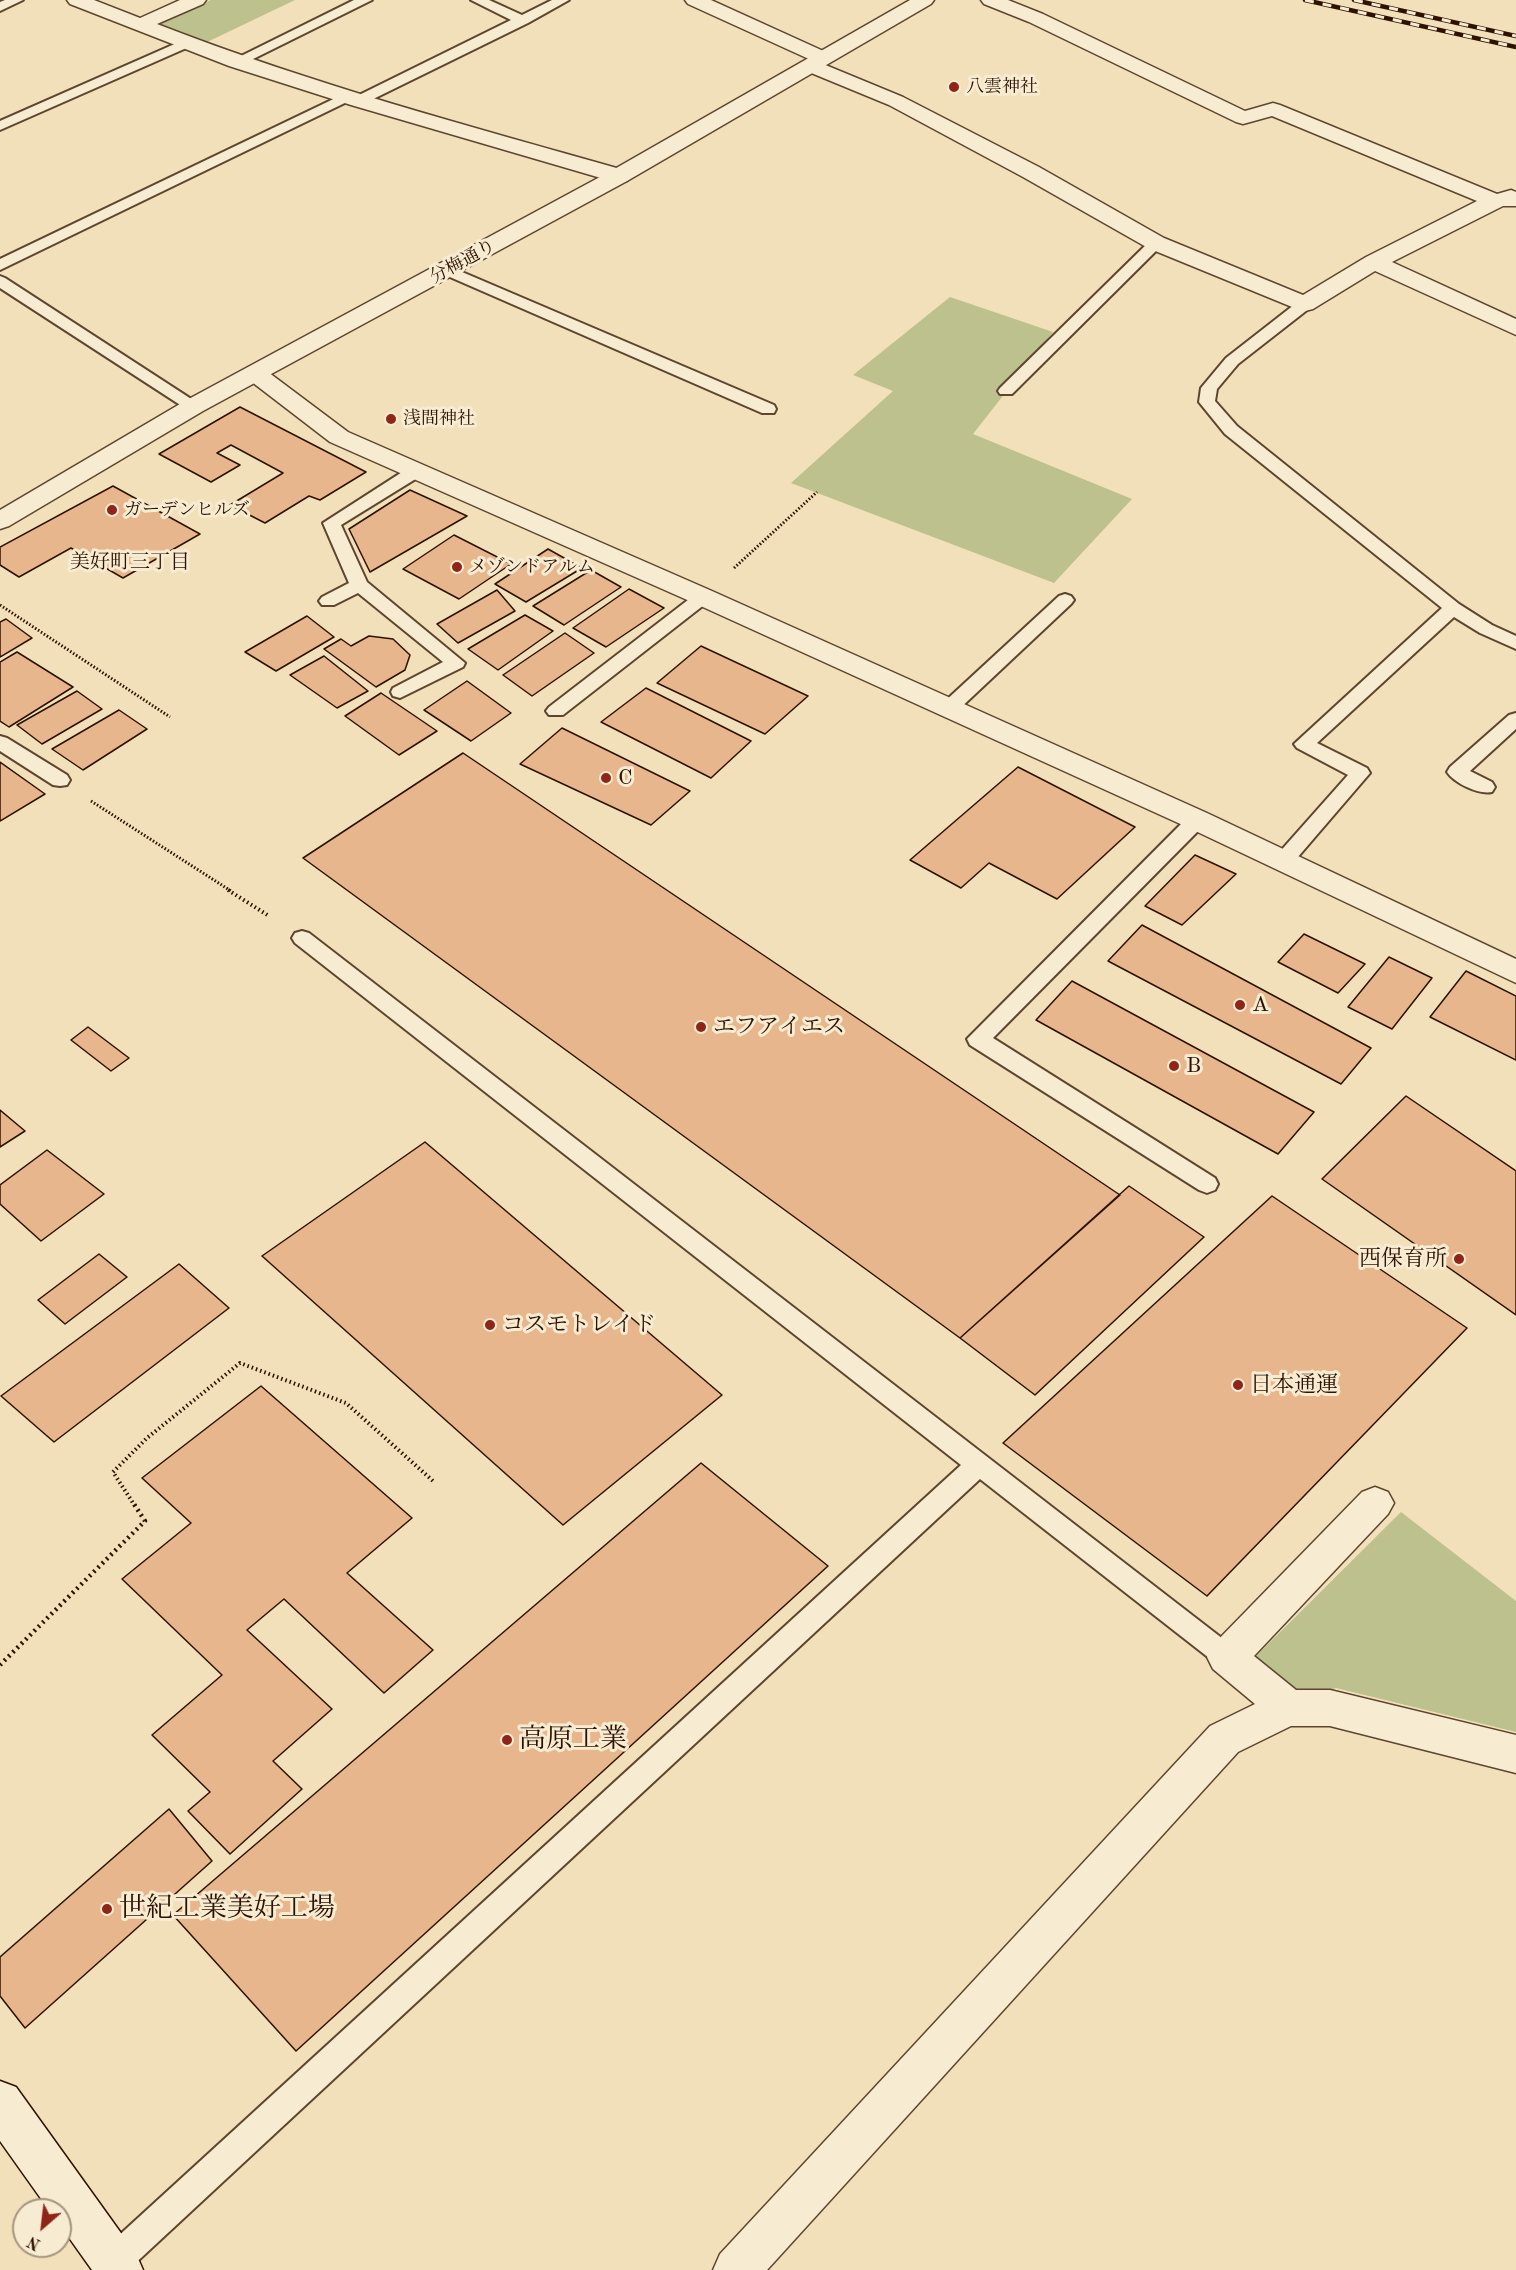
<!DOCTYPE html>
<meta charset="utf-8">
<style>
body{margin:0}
#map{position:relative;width:1516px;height:2270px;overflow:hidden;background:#f2e0ba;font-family:"Old Standard TT",serif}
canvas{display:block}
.north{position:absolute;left:12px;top:2198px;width:60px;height:60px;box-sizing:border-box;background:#f7ebd2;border:2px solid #a6947e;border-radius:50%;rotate:208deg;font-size:16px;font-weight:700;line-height:24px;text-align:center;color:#2d1200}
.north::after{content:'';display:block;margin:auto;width:21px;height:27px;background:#8f2418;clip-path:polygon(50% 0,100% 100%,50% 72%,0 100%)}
</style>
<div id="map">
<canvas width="1516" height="2270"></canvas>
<div class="north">N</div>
</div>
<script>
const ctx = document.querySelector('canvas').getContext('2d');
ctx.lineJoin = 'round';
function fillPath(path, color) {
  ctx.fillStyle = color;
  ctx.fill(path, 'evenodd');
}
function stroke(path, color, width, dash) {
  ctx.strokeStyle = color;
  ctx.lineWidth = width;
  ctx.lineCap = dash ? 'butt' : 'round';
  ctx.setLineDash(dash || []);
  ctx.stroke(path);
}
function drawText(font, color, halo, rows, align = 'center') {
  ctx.font = font + ' "Old Standard TT","Noto Serif JP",serif';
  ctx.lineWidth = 6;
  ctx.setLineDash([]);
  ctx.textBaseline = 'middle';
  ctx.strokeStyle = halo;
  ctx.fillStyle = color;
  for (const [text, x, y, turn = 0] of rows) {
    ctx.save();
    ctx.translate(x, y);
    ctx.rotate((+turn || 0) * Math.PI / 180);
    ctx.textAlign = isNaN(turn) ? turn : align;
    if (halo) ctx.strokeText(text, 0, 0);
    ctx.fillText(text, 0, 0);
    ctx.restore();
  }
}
fillPath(new Path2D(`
 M 211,0 L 295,0 L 203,44 L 155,26 Z
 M 950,297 L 1053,332 L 973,434 L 1132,499 L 1054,583 L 791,483 L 893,391 L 853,375 Z
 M 1401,1512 L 1516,1601 L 1516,1732 L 1336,1688 L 1306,1699 L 1253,1659 Z`), '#bdc18e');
const building = new Path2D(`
 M 240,407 L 366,472 L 320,500 L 309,496 L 265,523 L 230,505 L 283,473 L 231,445 L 217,453 L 240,465 L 211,482 L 159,454 Z
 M 113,486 L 200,534 L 123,578 L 71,548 L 19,577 L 0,565 L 0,547 Z
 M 410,490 L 467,516 L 370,572 L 349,529 Z
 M 454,535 L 511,564 L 459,599 L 403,569 Z
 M 548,549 L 582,568 L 526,602 L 495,584 Z
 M 591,570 L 621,587 L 564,625 L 533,606 Z
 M 629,589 L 664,608 L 606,647 L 573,628 Z
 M 497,590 L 515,611 L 458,643 L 437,624 Z
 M 525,615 L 553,631 L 498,670 L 468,649 Z
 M 307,616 L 334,637 L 276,671 L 245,652 Z
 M 6,619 L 32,638 L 0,657 L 0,622 Z
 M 565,633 L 594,653 L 532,696 L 503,675 Z
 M 369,636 L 393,639 L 410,655 L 405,670 L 376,687 L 324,649 L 341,639 L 351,646 Z
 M 701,646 L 808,696 L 765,734 L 657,683 Z
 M 17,652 L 73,687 L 9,727 L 0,721 L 0,662 Z
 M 324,656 L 368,691 L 337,708 L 290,675 Z
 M 467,681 L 511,713 L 471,741 L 424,710 Z
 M 646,688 L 751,741 L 711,778 L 601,722 Z
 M 77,691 L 102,709 L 42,744 L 17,725 Z
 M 381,693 L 437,731 L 399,755 L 345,716 Z
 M 119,710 L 147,729 L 83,770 L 52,749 Z
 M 562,728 L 690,791 L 651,825 L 520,764 Z
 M 463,753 L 1120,1195 L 960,1338 L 303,858 Z
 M 0,762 L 45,794 L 0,821 Z
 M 1018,767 L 1135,827 L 1057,899 L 989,863 L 961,888 L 910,860 Z
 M 1195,855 L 1236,874 L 1182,925 L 1145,906 Z
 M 1142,925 L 1371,1048 L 1341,1084 L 1108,961 Z
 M 1304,934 L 1365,964 L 1338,993 L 1278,962 Z
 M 1389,957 L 1432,978 L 1392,1029 L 1348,1007 Z
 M 1466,971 L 1516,996 L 1516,1060 L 1430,1017 Z
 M 1072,981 L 1314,1112 L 1278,1154 L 1036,1020 Z
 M 88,1027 L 129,1058 L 111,1071 L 71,1040 Z
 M 1406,1096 L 1516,1171 L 1516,1315 L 1322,1179 Z
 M 0,1110 L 25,1131 L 0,1147 Z
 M 425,1142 L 722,1395 L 563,1525 L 262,1256 Z
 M 47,1150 L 104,1194 L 41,1241 L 0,1204 L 0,1185 Z
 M 1129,1186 L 1204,1237 L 1035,1395 L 960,1338 Z
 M 1272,1196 L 1467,1328 L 1207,1596 L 1003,1443 Z
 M 99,1254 L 127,1277 L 65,1324 L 38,1300 Z
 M 179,1264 L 229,1308 L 54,1442 L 1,1396 Z
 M 261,1386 L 412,1518 L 347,1573 L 433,1650 L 384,1693 L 284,1599 L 247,1630 L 332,1709 L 273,1761 L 302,1789 L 230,1854 L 188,1811 L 210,1792 L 152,1735 L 222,1675 L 122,1579 L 191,1523 L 142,1478 Z
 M 701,1463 L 828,1566 L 296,2051 L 173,1915 Z
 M 169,1809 L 212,1861 L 25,2028 L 0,1996 L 0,1957 Z`);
fillPath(building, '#e7b68d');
stroke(building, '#2d1200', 1.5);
const service = new Path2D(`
 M 5,0 L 23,0 L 0,11 L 0,2 Z
 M 354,0 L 372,0 L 241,65 L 236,66 L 229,62 Z
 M 471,0 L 489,0 L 522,15 L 552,0 L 569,0 L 528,23 L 363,104 L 353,104 L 351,101 L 353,98 L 511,20 Z
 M 186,39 L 193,43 L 191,46 L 0,130 L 0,121 Z
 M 346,93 L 353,97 L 351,100 L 0,270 L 0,259 Z
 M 1156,238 L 1164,243 L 1161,246 L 1012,394 L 1000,394 L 998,391 L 1000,388 L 1151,240 Z
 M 448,266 L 774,405 L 776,409 L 774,413 L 762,413 L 443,274 L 440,271 Z
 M 0,276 L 5,278 L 202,406 L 194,411 L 188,410 L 0,288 Z
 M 1305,299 L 1311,301 L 1313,304 L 1311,307 L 1238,364 L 1217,389 L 1215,401 L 1237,426 L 1459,604 L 1492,625 L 1516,636 L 1516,649 L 1480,633 L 1454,617 L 1317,743 L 1367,768 L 1370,773 L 1291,865 L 1284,867 L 1277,865 L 1274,860 L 1277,855 L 1348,775 L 1297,748 L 1294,744 L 1442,608 L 1225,434 L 1199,402 L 1201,388 L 1226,358 L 1299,301 Z
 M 416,466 L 422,467 L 425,471 L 422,475 L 341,525 L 367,582 L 465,663 L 463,667 L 400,698 L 393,696 L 391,692 L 393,688 L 443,662 L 358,593 L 334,605 L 322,605 L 319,601 L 322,597 L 349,583 L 323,523 L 410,467 Z
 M 703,592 L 709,593 L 712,597 L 709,601 L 563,715 L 549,715 L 546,711 L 549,707 L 697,593 Z
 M 1065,594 L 1071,596 L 1074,600 L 1071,604 L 956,712 L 942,712 L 939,708 L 942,704 L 1059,596 Z
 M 1516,713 L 1516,729 L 1470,771 L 1492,782 L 1495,787 L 1492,792 C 1479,795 1454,783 1447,772 L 1450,767 L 1509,715 Z
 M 0,736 L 7,738 L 67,775 L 70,780 L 67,785 L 60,786 L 53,785 L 0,751 Z
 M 1197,813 L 1204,815 L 1207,820 L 1204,825 L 993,1038 L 1215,1178 L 1218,1184 L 1215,1190 L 1207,1193 L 1199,1190 L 970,1045 L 967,1039 L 1190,815 Z
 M 302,931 L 309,933 L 1236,1649 L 1240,1657 L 1236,1665 L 1227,1669 L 1218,1665 L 980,1479 L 128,2270 L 102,2270 L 98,2261 L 103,2250 L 961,1465 L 295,943 L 292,938 L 295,933 Z`);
const minor = new Path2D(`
 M 67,0 L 94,0 L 140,18 L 180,0 L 206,0 L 203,4 L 157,24 C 311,84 469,126 627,171 L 630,176 L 627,181 L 619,182 L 611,181 L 351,105 L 229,66 L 70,4 Z
 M 685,0 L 711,0 L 830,54 L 833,58 L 830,62 L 823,64 L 903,97 L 1039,167 L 1164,238 L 1303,295 L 1366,257 L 1477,201 L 1272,116 L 1243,124 L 1236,122 L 1029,22 L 984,4 L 981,0 L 1008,0 L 1043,14 L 1245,111 L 1273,103 L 1280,105 L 1497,194 L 1511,190 L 1516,192 L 1516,206 L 1503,206 L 1392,262 L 1516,319 L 1516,335 L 1375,271 L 1313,309 L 1305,311 L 1297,309 L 1148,248 L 1023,177 L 889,105 L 804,70 L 801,66 L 804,62 L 811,60 L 688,4 Z
 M 256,367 L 264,369 L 348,432 L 712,591 L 1207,813 L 1516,959 L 1516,983 L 1187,827 L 694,603 L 330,442 L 248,379 L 244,374 L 248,369 Z
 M 1375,1487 L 1388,1492 L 1394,1503 L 1388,1514 L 1254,1656 L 1296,1690 L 1330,1690 L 1516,1735 L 1516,1773 L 1330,1726 L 1291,1726 L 1238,1752 L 767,2270 L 713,2270 L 720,2254 L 1210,1726 L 1255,1704 L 1213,1669 L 1207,1657 L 1213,1645 L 1362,1492 Z`);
const tertiary = new Path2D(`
 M 910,0 L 934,0 L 931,4 L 627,181 L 203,411 L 9,526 L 0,529 L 0,510 L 185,401 L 611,171 Z`);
const secondary = new Path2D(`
 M 0,2081 L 16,2087 L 136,2254 L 143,2270 L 92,2270 L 60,2225 L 60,2210 L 49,2210 L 0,2141 Z`);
stroke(service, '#5e462e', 4);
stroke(minor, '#5e462e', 3);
stroke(tertiary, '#5e462e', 3);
stroke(secondary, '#2d1200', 3);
stroke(new Path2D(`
 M 734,568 L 817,492
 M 0,605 L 170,717
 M 91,801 L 231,891`), '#2d1200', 3, [1.5, 2]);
stroke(new Path2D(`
 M 228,890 L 269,916
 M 135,1506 L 113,1472 L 147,1438 L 240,1363 L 346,1403 L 433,1481`), '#2d1200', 4, [1.5, 3]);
stroke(new Path2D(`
 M 0,1665 L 145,1521 L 134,1504`), '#2d1200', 4.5, [2, 4]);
fillPath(service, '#f7ebd2');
fillPath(minor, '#f7ebd2');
fillPath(tertiary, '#f7ebd2');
fillPath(secondary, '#f7ebd2');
const rail = new Path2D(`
 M 1305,0 L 1516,47
 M 1354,0 L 1516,36`);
stroke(rail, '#2d1200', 4.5);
stroke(rail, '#f7ebd2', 3, [9]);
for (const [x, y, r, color] of [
 [954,87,6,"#8f2418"],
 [391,419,6,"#8f2418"],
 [112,510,6,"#8f2418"],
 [457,567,6,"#8f2418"],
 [606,778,6,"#8f2418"],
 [1240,1005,6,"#8f2418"],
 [701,1027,6,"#8f2418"],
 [1174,1066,6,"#8f2418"],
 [1459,1259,6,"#8f2418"],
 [490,1325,6,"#8f2418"],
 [1238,1385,6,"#8f2418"],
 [507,1740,6,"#8f2418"],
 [107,1909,6,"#8f2418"]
]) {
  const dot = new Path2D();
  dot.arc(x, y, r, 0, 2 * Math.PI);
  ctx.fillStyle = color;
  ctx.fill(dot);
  stroke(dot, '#f7ebd2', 2);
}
drawText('18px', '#2d1200', '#f7ebd2', [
 ["八雲神社",966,87],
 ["浅間神社",403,419],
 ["ガーデンヒルズ",124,510],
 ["メゾンドアルム",469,567]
], 'left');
drawText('18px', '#2d1200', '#f7ebd2', [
 ["分梅通り",463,262,-29]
]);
drawText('20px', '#2d1200', '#f7ebd2', [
 ["美好町三丁目",130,563]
]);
drawText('22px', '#2d1200', '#f7ebd2', [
 ["C",618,778],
 ["A",1252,1005],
 ["エフアイエス",713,1027],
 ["B",1186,1066],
 ["西保育所",1447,1259,"right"],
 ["コスモトレイド",502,1325],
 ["日本通運",1250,1385]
], 'left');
drawText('27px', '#2d1200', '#f7ebd2', [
 ["高原工業",519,1740],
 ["世紀工業美好工場",119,1909]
], 'left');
</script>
